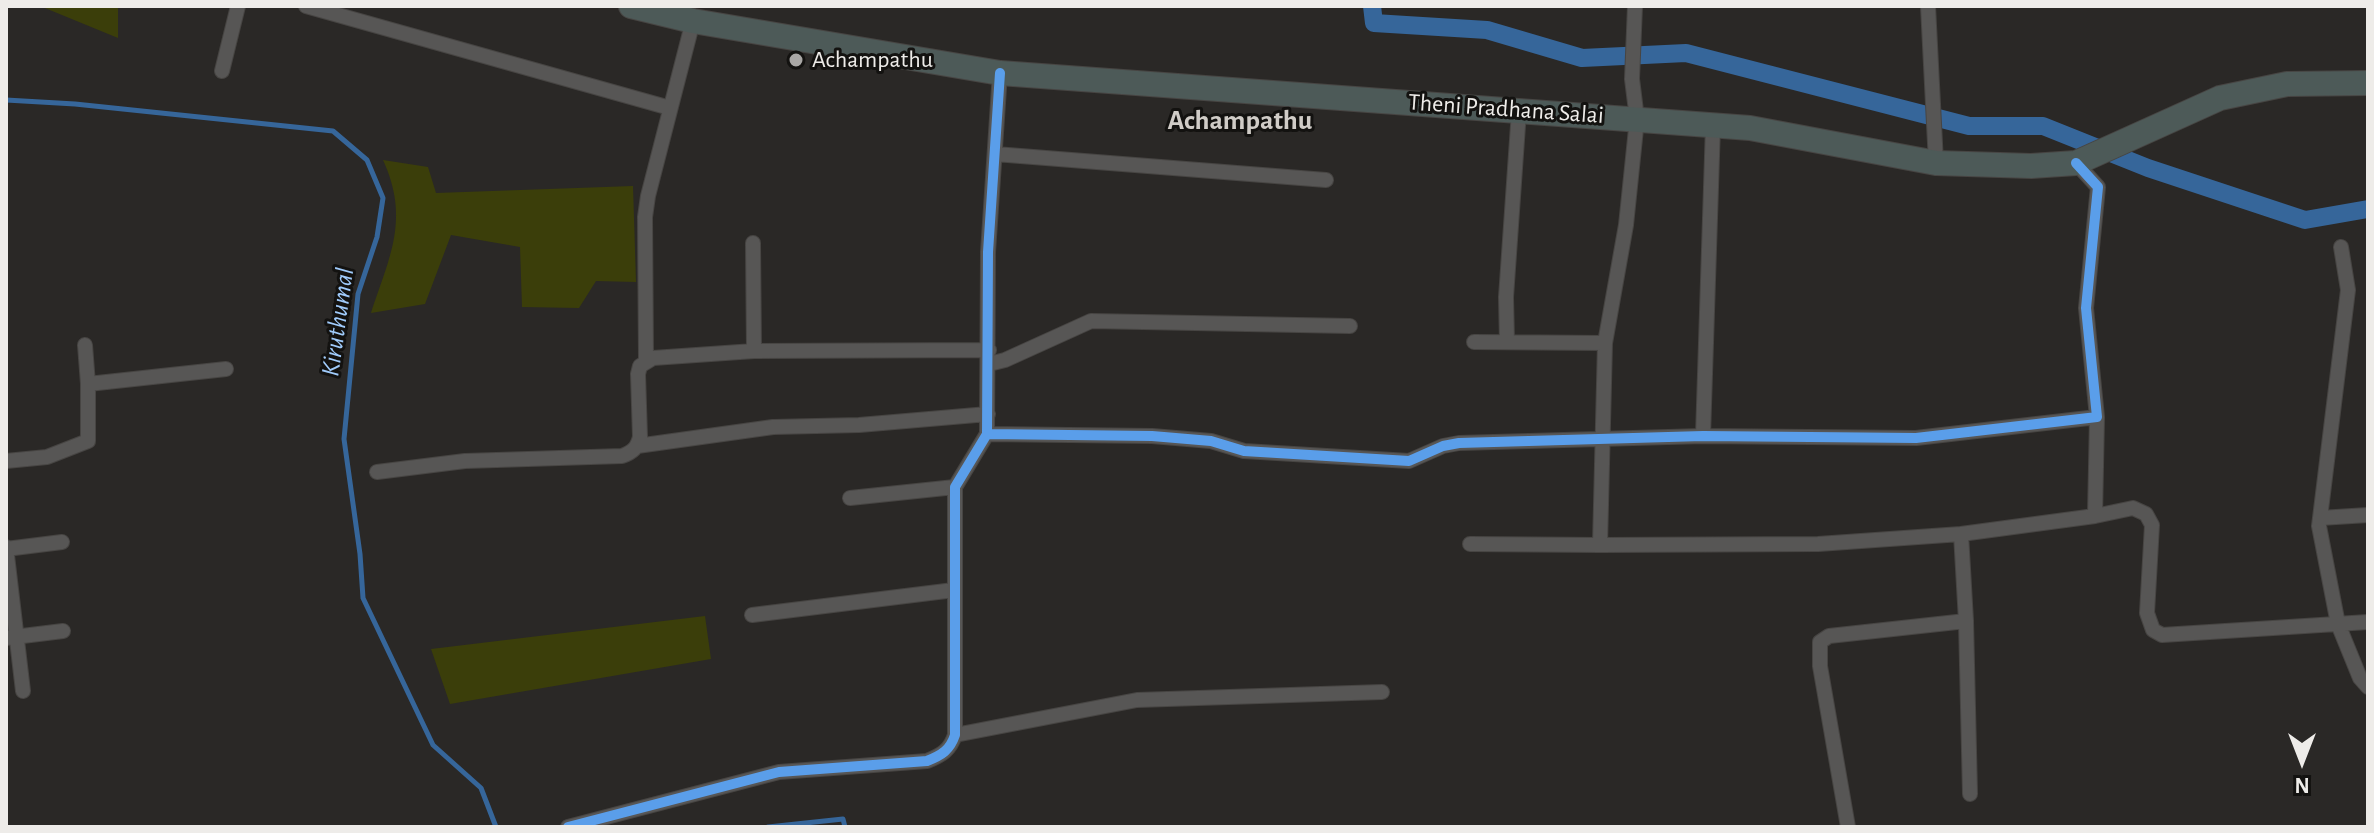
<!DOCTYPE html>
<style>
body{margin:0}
#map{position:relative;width:2374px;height:833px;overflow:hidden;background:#2a2826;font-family:"Alegreya Sans",sans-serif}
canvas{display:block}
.frame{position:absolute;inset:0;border:8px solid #eeece9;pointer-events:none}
.north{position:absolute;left:2262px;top:721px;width:80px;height:80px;-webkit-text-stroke:6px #131210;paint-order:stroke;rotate:180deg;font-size:22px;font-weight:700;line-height:32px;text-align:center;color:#eeece9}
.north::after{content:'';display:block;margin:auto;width:28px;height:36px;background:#eeece9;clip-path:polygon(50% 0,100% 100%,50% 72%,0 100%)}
</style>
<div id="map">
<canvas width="2374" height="833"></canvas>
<div class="frame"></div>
<div class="north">N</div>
</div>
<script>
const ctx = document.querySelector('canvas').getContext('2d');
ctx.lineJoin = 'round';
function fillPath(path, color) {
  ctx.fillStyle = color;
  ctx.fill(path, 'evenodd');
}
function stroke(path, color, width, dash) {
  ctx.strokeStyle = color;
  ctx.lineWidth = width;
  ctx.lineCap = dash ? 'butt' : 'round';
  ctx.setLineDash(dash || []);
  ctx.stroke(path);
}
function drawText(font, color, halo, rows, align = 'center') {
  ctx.font = font + ' "Alegreya Sans",sans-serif';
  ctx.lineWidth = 6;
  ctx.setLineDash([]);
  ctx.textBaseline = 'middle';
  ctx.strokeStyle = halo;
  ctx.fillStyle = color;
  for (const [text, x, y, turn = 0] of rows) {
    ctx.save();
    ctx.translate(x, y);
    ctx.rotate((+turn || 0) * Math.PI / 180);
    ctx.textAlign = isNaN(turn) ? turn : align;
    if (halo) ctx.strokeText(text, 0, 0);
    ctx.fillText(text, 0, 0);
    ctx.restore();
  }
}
fillPath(new Path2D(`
 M 40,6 L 118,6 L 118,38 Z
 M 383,160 L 428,167 L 436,193 L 633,186 L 636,282 L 596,281 L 579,308 L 522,307 L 520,247 L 451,235 L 425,304 L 371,313 C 390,256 410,219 383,160 Z
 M 705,616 L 711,659 L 450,704 L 431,649 Z`), '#3b3e0a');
stroke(new Path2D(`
 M 6,100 L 75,104 L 333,131 L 367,160 L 383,198 L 377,237 L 358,294 L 344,439 L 360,554 L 363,598 L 433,745 L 481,788 L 496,827
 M 768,827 L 843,819 L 845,827`), '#36669a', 5);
stroke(new Path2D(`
 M 1372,6 L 1374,23 L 1487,30 L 1582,58 L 1686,53 L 1969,126 L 2043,126 L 2148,168 L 2305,220 L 2368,209`), '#36669a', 18);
const street = new Path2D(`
 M 306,6 L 670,108
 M 1635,6 L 1632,79 L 1637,119 L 1626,225 L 1605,343 L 1600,545 L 1818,544 L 1961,534 L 1966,621 L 1829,636 L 1820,642 L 1820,666 L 1848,827
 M 1928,6 L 1936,163
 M 222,71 L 238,6
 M 1000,73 L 988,252 L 987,434 L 1152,436 L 1211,441 L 1244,451 L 1409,461 L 1443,446 L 1459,443 L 1703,436 L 1916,438 L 2097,417 L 2086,308 L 2098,187 L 2076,163
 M 995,154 L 1326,180
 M 753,243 L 754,351
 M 2341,247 L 2348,290 L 2319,526 L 2338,624 L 2360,678 L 2368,687
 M 1474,342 L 1605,343
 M 1507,342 L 1506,297 L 1519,111
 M 85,345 L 88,384
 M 646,360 L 645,217 L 648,196 L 693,21
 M 989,364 L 1005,360 L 1091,321 L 1350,326
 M 1703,436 L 1713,125
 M 637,446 L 773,427 L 859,425 L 988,414
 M 6,461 L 47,457 L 88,441 L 88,384 L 226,369
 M 377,472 L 465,461 L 622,456 C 633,452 637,448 640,437 L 638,374 L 640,366 L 653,358 L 754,351 L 989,350
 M 850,498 L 955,487
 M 2095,516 L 2133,508 L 2146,514 L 2152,525 L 2147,613 L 2153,630 L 2162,635 L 2368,622
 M 2320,518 L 2368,515
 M 1961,534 L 2095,516 L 2097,417
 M 1470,544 L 1600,545
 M 6,547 L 23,691
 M 6,549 L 62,542
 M 752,615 L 954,590
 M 1966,621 L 1970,794
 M 6,638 L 63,631
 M 955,735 L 1137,700 L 1382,692
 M 568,827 L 779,772 L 927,761 C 942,755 950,750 955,735 L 955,487 L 987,434`);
const primary = new Path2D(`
 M 631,6 L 693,21 L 1000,73 L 1750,128 L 1936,163 L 2031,166 L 2076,163 L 2220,98 L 2287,84 L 2368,83`);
stroke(street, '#474543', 16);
stroke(primary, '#474543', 26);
stroke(street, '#575655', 14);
stroke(primary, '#4d5a58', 24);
stroke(new Path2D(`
 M 1000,73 L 988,252 L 987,434 L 1152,436 L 1211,441 L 1244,451 L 1409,461 L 1443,446 L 1459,443 L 1703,436 L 1916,438 L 2097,417 L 2086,308 L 2098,187 L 2076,163
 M 568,827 L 779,772 L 927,761 C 942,755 950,750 955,735 L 955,487 L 987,434`), '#5a9eea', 10);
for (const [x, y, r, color] of [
 [796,60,8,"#a9a7a5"]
]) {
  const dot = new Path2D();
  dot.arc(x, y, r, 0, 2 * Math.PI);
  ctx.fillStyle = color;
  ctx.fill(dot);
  stroke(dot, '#131210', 3);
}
drawText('24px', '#eeece9', '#131210', [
 ["Achampathu",812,60]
], 'left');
drawText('24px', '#eeece9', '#131210', [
 ["Theni Pradhana Salai",1506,109,4]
]);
drawText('italic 26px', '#a0cbfb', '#131210', [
 ["Kiruthumal",338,322,-82]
]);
drawText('bold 28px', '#d0ccc7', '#131210', [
 ["Achampathu",1240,121]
]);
</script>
